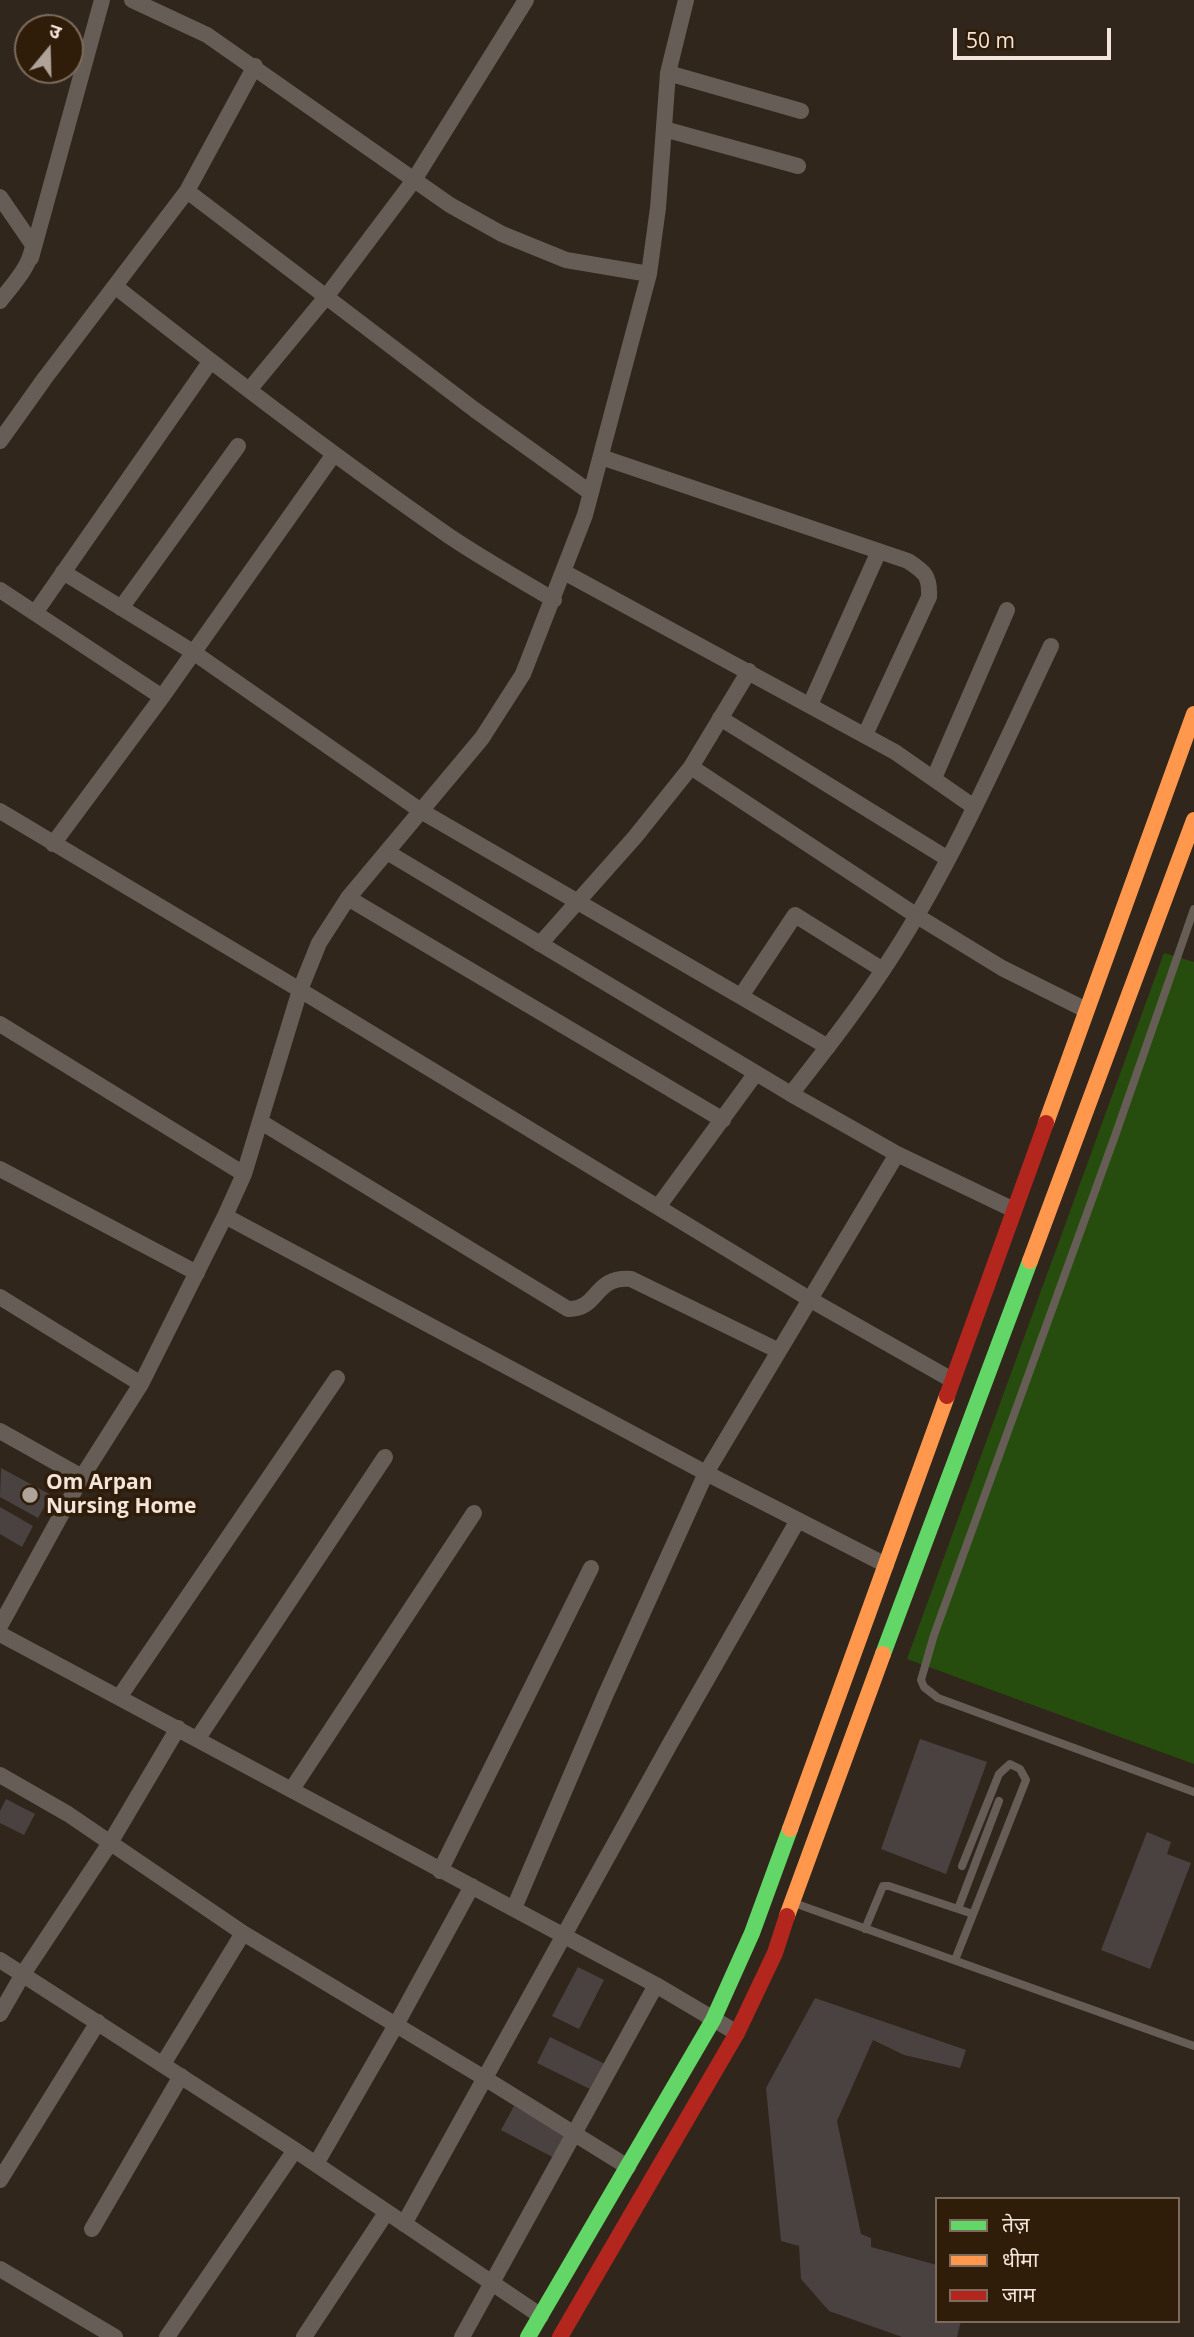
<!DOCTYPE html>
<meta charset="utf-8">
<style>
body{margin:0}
#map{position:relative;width:1194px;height:2337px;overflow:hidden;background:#31261c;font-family:"Open Sans","Noto Sans Devanagari",sans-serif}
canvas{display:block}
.legend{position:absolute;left:935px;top:2197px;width:245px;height:126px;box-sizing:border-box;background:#2f1c09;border:2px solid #7d6c5d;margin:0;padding:9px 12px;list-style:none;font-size:21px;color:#f3e5da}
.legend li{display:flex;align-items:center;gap:14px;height:35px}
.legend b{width:35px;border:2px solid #7d6c5d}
.north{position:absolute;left:14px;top:14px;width:70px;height:70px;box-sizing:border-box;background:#2f1c09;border:2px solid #7d6c5d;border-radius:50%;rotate:19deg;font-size:19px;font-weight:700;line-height:28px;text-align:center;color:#f3e5da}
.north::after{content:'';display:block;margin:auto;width:24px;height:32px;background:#afa298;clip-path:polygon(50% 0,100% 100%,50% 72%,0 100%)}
.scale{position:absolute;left:953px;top:28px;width:158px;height:32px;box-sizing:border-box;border:4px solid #f3e5da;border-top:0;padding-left:9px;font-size:21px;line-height:24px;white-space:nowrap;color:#f3e5da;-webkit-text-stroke:5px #2f1c09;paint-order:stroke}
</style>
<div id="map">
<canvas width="1194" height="2337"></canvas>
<ul class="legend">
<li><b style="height:9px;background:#63d668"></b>तेज़</li>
<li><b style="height:9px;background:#ff974d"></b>धीमा</li>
<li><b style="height:9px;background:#b3261e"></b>जाम</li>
</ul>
<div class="north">उ</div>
<div class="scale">50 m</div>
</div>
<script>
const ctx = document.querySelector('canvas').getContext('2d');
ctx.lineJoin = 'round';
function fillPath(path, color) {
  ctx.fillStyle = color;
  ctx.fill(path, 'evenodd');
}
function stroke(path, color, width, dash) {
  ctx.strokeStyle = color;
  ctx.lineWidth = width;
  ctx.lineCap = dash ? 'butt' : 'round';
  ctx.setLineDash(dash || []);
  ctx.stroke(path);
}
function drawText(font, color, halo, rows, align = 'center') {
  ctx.font = font + ' "Open Sans",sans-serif';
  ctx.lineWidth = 7;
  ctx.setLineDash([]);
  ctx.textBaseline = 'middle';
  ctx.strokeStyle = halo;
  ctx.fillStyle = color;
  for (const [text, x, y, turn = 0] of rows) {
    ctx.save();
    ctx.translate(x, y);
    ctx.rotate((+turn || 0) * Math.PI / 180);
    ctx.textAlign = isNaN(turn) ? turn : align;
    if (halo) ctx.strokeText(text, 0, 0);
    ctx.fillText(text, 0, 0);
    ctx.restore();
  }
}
fillPath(new Path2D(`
 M 1164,953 L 1194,962 L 1194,1764 L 907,1659 Z`), '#274d0e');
fillPath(new Path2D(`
 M 1,1468 L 51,1495 L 38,1518 L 0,1497 Z
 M 0,1507 L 33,1526 L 22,1547 L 0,1534 Z
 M 920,1739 L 987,1762 L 946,1874 L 881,1849 Z
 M 6,1799 L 35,1814 L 24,1835 L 0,1823 L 0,1811 Z
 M 1147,1832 L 1171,1842 L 1167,1854 L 1191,1863 L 1150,1969 L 1101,1950 Z
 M 578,1967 L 604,1980 L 579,2029 L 552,2016 Z
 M 815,1998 L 966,2050 L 960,2068 L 904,2055 L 873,2040 L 837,2121 L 861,2234 L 871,2238 L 871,2247 L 937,2265 L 937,2321 L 961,2321 L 957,2337 L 902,2337 L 829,2311 L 801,2279 L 799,2246 L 781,2241 L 766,2088 Z
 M 550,2037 L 607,2065 L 594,2091 L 537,2063 Z
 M 514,2106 L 571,2137 L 558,2160 L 501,2130 Z`), '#494241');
stroke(new Path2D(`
 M 1194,909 L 1115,1136 L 934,1635 L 921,1680 L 924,1687 L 938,1698 L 1194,1792
 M 794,1903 L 1194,2046
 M 958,1909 L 999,1801
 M 865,1929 L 883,1886 L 889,1886 L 973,1914
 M 955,1960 L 1026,1780 L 1020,1769 L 1010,1764 L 999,1774 L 962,1866`), '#665d56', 8);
stroke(new Path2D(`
 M 132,0 L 207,35 L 450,205 L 502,234 L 566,260 L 649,274
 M 668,73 L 801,111
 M 664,129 L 798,166
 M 187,191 L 475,410 L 591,493
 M 0,197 L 33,245 C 30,267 14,283 0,301
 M 31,258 L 102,0
 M 116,287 C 225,373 335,457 449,536 C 483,559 519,579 554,600
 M 249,390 L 326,297 L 414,180 L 526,0
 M 0,441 L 45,378 L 187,191 L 255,66
 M 601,457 L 908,561 C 925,572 930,576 929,597 L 865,735
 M 63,572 L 193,652 L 421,811 L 828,1047
 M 564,572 L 895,752 L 974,807
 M 0,590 L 162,697
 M 121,608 L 238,446
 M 35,613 L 210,362
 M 810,705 L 879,551
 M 720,718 L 948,859
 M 691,767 L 917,916 L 1002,968 L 1086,1010
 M 934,778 L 1007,610
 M 0,811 L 300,990 L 811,1300 L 952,1380
 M 53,844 L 162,697 L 334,454
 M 387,852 L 791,1094
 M 348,898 L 723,1120
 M 540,944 L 635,837 L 691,767 L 749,671
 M 741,996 L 795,915 L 883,970
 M 0,1024 L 244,1174
 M 261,1122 L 568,1309 C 599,1310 593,1276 631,1279 L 779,1351
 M 0,1169 L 197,1273
 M 658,1207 L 756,1073
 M 1014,1210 L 897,1154 L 791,1094 C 827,1048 863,1002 894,953 C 956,856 1002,749 1051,646
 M 225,1216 L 706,1473 L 886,1565
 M 0,1297 L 141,1384
 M 0,1431 L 82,1477
 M 0,1626 L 82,1477 L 141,1384 L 225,1216 L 244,1174 L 300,990 L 319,943 L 348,898 L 482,738 L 523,674 L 585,515 L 649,274 L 658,208 L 668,73 L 686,0
 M 0,1634 L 656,1985 L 737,2033
 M 120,1696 L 337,1378
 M 198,1738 L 385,1457
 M 0,1775 L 68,1814 L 243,1933 L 486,2079 L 628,2167
 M 292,1789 L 474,1513
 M 440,1871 L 591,1568
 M 514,1908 L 605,1696 L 706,1473 L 897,1154
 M 0,1960 L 295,2150 L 541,2316
 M 0,2014 L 23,1974 L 110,1843 L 178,1728
 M 163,2064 L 243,1933
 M 316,2164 L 396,2025 L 472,1886
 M 0,2180 L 98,2022
 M 404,2224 L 671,1742 L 798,1520
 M 92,2229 L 181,2076
 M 0,2269 L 115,2337
 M 167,2337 L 295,2150
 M 304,2337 L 386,2213
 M 462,2337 L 656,1985`), '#665d56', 16);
stroke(new Path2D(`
 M 883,1654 L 1030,1261
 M 528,2337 L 713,2020 L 752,1933 L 790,1829`), '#63d668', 16);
stroke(new Path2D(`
 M 1046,1123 L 1194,714
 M 1030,1261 L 1194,820
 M 790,1829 L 947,1396
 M 787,1916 L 883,1654`), '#ff974d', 16);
stroke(new Path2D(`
 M 947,1396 L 1046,1123
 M 560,2337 L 737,2033 L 775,1953 L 787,1916`), '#b3261e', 16);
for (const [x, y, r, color] of [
 [30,1495,9,"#afa298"]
]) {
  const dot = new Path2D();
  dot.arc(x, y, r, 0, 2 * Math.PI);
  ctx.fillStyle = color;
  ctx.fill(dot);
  stroke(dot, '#2f1c09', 2.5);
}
drawText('bold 21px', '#f3e5da', '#2f1c09', [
 ["Om Arpan",46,1483],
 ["Nursing Home",46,1507]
], 'left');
</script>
